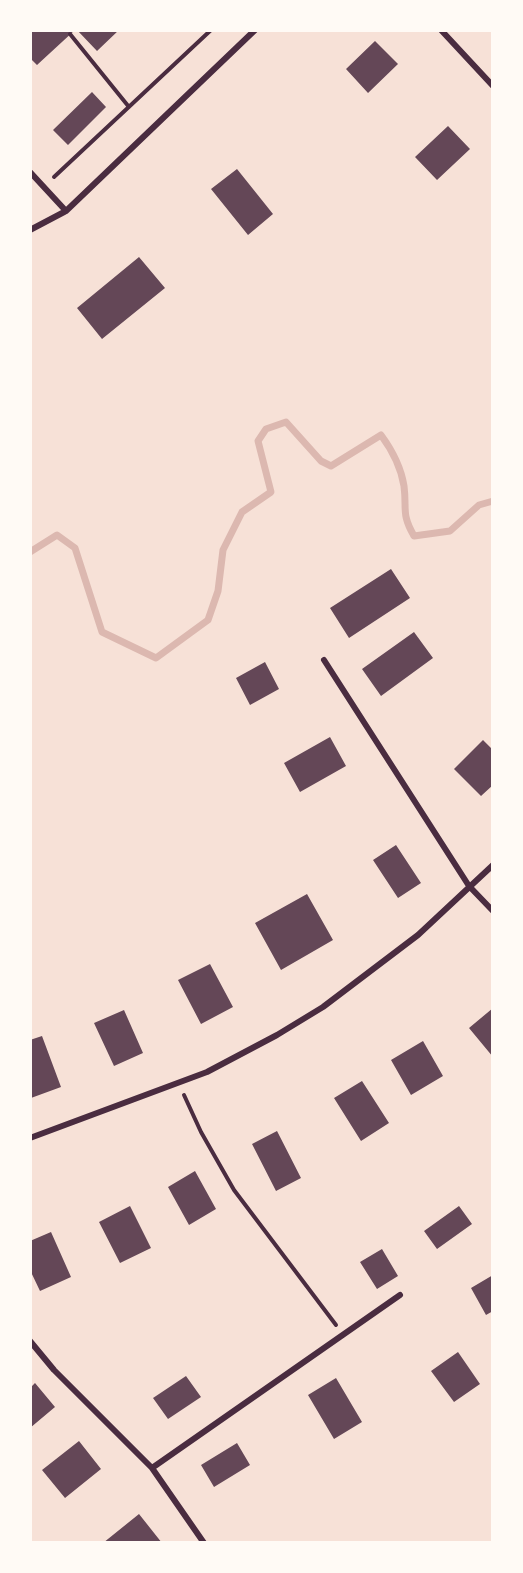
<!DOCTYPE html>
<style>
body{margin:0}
#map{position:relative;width:523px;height:1573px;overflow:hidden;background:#f7e1d7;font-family:"Nunito Sans",sans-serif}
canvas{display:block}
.frame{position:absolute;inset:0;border:32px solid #fffaf5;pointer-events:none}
</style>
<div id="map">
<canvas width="523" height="1573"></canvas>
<div class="frame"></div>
</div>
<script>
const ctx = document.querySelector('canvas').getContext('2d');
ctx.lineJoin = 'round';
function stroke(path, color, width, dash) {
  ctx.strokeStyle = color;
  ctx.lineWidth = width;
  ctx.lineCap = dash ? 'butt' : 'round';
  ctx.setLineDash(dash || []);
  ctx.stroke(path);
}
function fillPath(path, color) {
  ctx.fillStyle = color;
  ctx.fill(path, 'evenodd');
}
stroke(new Path2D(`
 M 30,552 L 57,535 L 75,548 L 102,632 L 156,658 L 208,620 L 218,591 L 223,550 L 242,512 L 271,492 L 258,441 L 266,429 L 286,422 L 321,461 L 331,466 L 381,435 C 392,450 401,467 404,486 C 407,510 401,513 414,536 L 450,531 L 479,505 L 493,501`), '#dcb8b0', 7);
fillPath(new Path2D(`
 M 30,30 L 75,30 L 37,65 L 30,58 Z
 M 77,30 L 119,30 L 97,51 Z
 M 375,41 L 398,64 L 368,93 L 346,69 Z
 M 92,92 L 106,107 L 68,145 L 53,130 Z
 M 448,126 L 470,149 L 437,180 L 415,157 Z
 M 237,169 L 273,214 L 248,235 L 211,189 Z
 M 139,257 L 165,288 L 102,339 L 77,308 Z
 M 391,569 L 410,598 L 349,638 L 330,608 Z
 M 414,632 L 433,658 L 381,696 L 362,669 Z
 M 265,662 L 279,689 L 250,705 L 236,678 Z
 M 330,737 L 346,766 L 300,792 L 284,763 Z
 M 483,740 L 493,750 L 493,785 L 481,796 L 454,769 Z
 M 396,845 L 421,883 L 398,898 L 373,860 Z
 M 307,894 L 333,940 L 281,970 L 255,923 Z
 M 210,964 L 233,1007 L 201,1024 L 178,980 Z
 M 493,1008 L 493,1057 L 469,1028 Z
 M 124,1010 L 143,1053 L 114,1066 L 94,1023 Z
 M 42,1036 L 61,1087 L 31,1098 L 30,1040 Z
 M 423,1041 L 443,1076 L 411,1095 L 391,1060 Z
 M 362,1081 L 389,1123 L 361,1141 L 334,1098 Z
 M 277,1131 L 301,1178 L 276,1191 L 252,1144 Z
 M 195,1171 L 216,1209 L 189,1225 L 168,1187 Z
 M 130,1206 L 151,1248 L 120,1263 L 99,1222 Z
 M 459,1206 L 472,1224 L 437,1249 L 424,1231 Z
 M 51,1232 L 71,1277 L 40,1291 L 30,1270 L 30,1241 Z
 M 382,1249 L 398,1276 L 377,1289 L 360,1262 Z
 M 493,1275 L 493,1311 L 486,1315 L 471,1288 Z
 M 458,1352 L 480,1384 L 454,1402 L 431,1371 Z
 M 186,1376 L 201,1397 L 168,1419 L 153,1398 Z
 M 336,1378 L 362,1422 L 334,1439 L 308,1395 Z
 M 35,1383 L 55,1407 L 30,1428 L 30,1388 Z
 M 79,1441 L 101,1469 L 65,1498 L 42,1470 Z
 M 237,1443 L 250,1465 L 214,1487 L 201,1465 Z
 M 139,1514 L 162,1543 L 103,1543 Z`), '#644757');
stroke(new Path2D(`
 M 70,34 L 129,107
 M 54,177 L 211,30
 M 184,1095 L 201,1132 L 234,1190 L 336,1325`), '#4a2c40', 4);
stroke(new Path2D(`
 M 441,30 L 493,86
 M 30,172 L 66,211
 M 30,230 L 66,211 L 255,30
 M 324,660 L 469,886 L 493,911
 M 30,1138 L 207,1072 L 277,1035 L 323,1007 L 418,935 L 493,865
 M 30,1341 L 54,1370 L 152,1468 L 204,1543
 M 152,1468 L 400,1295`), '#4a2c40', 6);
</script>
